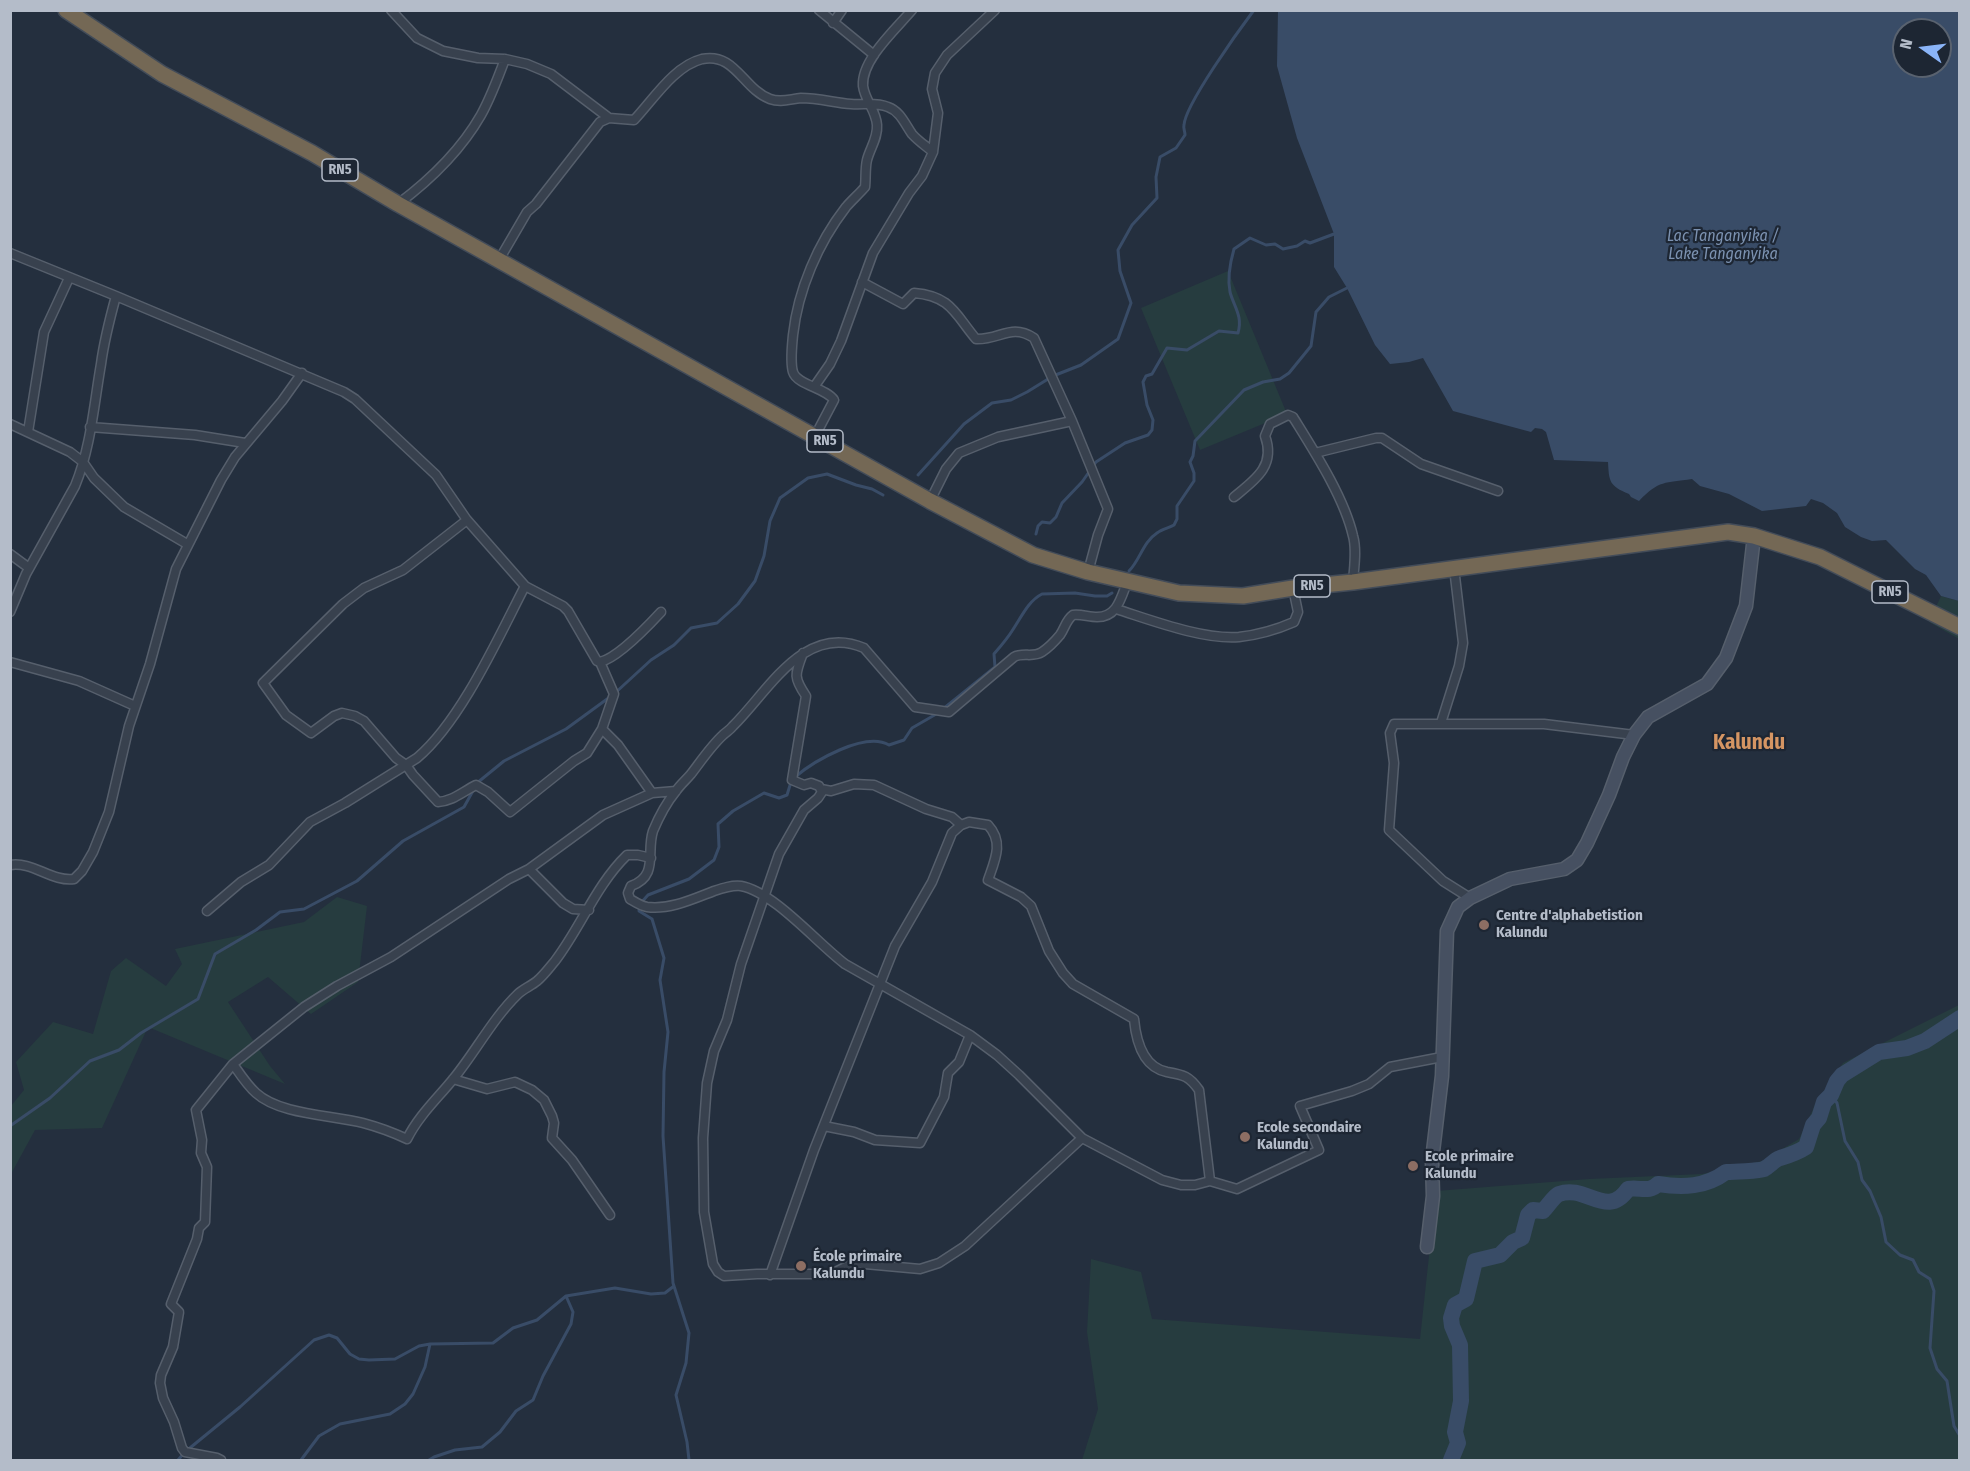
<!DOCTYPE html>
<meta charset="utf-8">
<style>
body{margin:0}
#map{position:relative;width:1970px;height:1471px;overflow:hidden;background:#242f3e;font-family:"Fira Sans Condensed",sans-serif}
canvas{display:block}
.frame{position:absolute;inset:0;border:12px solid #b4bcc9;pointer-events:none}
.north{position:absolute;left:1892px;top:18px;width:60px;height:60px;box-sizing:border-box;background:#1d2633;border:2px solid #59626f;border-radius:50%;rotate:284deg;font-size:16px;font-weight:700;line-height:24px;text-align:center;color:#b4bcc9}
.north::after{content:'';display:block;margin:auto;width:21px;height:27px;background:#8ab4f8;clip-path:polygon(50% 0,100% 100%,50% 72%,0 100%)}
</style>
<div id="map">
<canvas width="1970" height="1471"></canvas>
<div class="frame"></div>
<div class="north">N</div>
</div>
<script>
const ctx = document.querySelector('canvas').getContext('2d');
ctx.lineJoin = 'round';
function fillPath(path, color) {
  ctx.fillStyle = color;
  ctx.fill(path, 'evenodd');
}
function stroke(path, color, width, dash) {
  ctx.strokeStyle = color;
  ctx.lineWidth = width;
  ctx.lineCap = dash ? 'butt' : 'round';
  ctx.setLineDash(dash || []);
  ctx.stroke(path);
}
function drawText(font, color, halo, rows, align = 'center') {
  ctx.font = font + ' "Fira Sans Condensed",sans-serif';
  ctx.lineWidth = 4.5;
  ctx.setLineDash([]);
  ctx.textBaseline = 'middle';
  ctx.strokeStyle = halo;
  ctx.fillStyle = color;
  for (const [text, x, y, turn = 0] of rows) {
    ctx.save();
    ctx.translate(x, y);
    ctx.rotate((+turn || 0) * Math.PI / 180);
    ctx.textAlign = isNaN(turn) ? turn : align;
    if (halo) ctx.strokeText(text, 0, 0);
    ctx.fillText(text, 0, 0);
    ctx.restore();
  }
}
fillPath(new Path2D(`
 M 1228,271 L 1287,414 L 1200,450 L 1141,308 Z
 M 1941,596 L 1959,601 L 1959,639 L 1929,622 Z
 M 337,897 L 367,906 L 358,982 L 311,1014 L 268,977 L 228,1002 L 270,1066 L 285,1084 L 148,1027 L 102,1128 L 35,1130 L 11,1174 L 11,1106 L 24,1090 L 16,1062 L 53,1022 L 93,1034 L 111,971 L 126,958 L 166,986 L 182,964 L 175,949 L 304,922 Z
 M 1959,1005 L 1959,1460 L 1082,1460 L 1098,1409 L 1087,1332 L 1091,1259 L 1141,1272 L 1152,1319 L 1420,1339 L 1436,1191 L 1589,1179 L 1702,1174 L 1762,1161 L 1799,1139 L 1816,1103 L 1843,1063 Z`), '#263c3f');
fillPath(new Path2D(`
 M 1278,10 L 1959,11 L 1959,601 L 1941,596 L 1926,575 L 1915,569 L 1886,540 L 1872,541 L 1861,537 L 1845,527 L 1837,513 L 1823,503 L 1811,499 L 1806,506 L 1762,511 L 1729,494 L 1700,486 L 1692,479 C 1665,483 1659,480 1639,501 L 1631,497 L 1629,494 C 1609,486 1609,481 1608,462 L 1554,460 L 1546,432 L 1542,429 L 1535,428 L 1531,432 L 1453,411 L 1423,358 L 1409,362 L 1390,364 L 1375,345 L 1347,288 L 1334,267 L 1334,234 L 1297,138 L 1277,66 ZM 1904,30 L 1940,30 L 1940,66 L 1904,66 Z`), '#394c67');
stroke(new Path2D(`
 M 918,475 L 964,424 L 992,403 L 1011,400 L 1027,392 L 1053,376 L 1081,365 L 1118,339 L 1131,303 L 1120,271 L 1118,250 L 1132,225 L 1157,198 L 1156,177 L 1160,157 L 1176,148 L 1185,135 C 1185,131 1183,128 1184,125 C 1185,105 1239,30 1254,10
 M 1036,534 L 1038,526 L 1042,522 L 1050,523 L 1056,517 L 1062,503 L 1082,482 L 1096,462 L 1125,443 L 1148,435 L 1152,430 L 1153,420 L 1147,405 L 1143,382 L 1146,376 L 1152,374 L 1167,348 L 1187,350 L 1219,331 L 1238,333 C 1243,316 1234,307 1230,292 C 1227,277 1230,263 1234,249 L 1250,238 L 1266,245 L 1275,244 L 1283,249 L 1297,246 L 1305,241 L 1310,243 L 1334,234
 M 1129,571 C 1140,560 1143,542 1157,533 C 1162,529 1169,528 1174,525 L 1177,519 L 1177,506 L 1194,481 L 1194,473 L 1190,462 L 1193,456 L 1195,441 L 1244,390 L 1263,382 L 1280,379 L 1289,373 L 1311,346 L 1316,312 L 1329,297 L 1347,288
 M 943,709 L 995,667 L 994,654 C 1000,647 1007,639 1012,631 C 1021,618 1028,601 1042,594 L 1075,593 L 1095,596 L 1107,596 L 1112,593
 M 795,777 C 814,761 865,731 889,745 L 904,740 L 912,728 L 938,713
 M 477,783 L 504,761 L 566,729 L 614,694 L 651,660 L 674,645 L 691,628 L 717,623 L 738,604 L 755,581 L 764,556 L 770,521 L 780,498 L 808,478 L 827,474 L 856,485 L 872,489 L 883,495
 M 1831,1095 L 1837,1103 L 1845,1141 L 1858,1162 L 1862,1180 L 1870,1191 L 1881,1217 L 1886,1242 L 1900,1255 L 1913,1260 L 1919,1272 L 1930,1279 L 1934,1291 L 1930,1348 L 1937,1369 L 1947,1381 L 1954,1426 L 1960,1436
 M 10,1126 L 50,1098 L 90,1061 L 119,1050 L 141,1033 L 198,999 L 215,954 L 256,930 L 280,912 L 304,909 L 357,881 L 403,841 L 464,807 L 474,789
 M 178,1460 L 185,1452 L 240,1407 L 314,1340 L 329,1335 L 337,1338 L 350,1354 L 359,1359 L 369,1360 L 395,1359 L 419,1346 L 430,1344 L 493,1343 L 513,1328 L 537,1320 L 566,1296 L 615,1288 L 651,1294 L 665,1293 L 674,1286
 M 301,1460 L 319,1436 L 340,1424 L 390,1414 L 405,1404 L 413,1394 L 425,1367 L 430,1344
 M 429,1460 L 434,1457 L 455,1450 L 482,1447 L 500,1432 L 516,1411 L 533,1400 L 543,1376 L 571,1324 L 573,1312 L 566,1296
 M 689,1460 L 687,1442 L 676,1395 L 686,1363 L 689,1333 L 673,1283 L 663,1136 L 664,1072 L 668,1032 L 660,980 L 664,958 L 652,919 L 639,911 L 640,904 L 648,895 L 689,879 L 714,860 L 719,847 L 718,824 L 733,811 L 764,793 L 779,798 L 787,795 L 791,782`), '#394c67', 3);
stroke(new Path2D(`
 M 1451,1460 L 1458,1443 L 1455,1432 L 1461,1401 L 1460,1345 L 1452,1326 L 1451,1318 L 1455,1305 L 1466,1299 L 1475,1261 L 1500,1255 L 1513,1242 L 1522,1238 L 1528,1215 L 1533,1210 L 1543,1211 C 1548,1206 1554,1196 1559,1194 C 1586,1184 1607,1220 1628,1189 C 1640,1187 1649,1193 1658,1184 C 1683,1188 1706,1187 1726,1172 C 1732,1172 1759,1171 1764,1169 C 1770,1166 1774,1160 1780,1158 C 1790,1155 1797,1153 1806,1147 L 1813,1125 L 1819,1118 L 1824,1102 L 1831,1095 L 1837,1081 L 1842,1075 L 1879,1052 L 1907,1048 L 1925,1041 L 1960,1018`), '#394c67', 16);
const street = new Path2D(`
 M 391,10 L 417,38 L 443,51 L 478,58 L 505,59 L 527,64 L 551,74 L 609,118
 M 819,10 L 874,55
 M 833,23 L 842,10
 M 398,204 C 430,180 461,150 481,115 C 491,97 498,78 505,59
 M 10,253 L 116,296 L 344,392 L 355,399 L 436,475 L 467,520 L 525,586 L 563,606 L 568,611 L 597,661 L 600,662 L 614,694 L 602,729 L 618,745 L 652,793 L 676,791
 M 499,260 L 527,212 L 536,204 L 600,122 L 609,118 L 634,120 C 653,100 674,66 702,59 C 735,52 743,89 770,99 C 781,103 790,99 801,98 C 819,98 835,103 851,104 C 864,105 876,102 888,107 C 900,111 905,124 912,134 C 918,141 926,146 933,152
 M 862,282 L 903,304 L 914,293 C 951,296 955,314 976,339 C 1000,340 1011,323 1034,338 L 1072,421
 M 814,387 L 830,364 L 841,341 L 873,253 L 909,193 L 922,176 L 933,152 L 938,113 L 932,89 L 935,73 L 947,55 L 995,10
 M 10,424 L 70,452 L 83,462 L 94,478 L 124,507 L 187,544
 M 90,427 L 195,435 L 245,443
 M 28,432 L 44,332 L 69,278
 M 815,436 L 834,400 C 826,388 797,385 793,372 C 790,362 792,346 793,335 C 798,290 818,243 846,207 C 852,200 859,194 865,187 C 866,179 865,168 867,160 C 870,148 878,138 877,125 C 876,110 865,101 863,86 C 861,60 896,29 912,10
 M 1315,453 L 1376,438 L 1382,438 L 1421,464 L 1498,491
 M 1234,497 C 1255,480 1276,466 1265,436 L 1270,424 L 1288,415 L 1293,417 C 1314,451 1344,497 1353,536 C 1357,550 1354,567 1353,582
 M 930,501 L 946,469 L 959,453 L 998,437 L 1072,421 L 1108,509 L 1098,535 L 1088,572
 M 467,520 L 403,570 L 364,588 L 343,604 L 263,683 L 286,715 L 311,733 L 334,716 L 342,713 L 355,716 L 364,721 L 396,758 L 406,765 L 413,775 L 438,802 C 453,801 462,792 476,785 L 488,792 L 510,812 L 574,761 L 587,753 L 602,729
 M 10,554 L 29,568
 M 1128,580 C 1121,597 1118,617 1097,617 C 1089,617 1081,614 1073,615 C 1066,620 1065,628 1060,635 C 1055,641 1048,648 1042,652 C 1033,658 1023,652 1014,657 L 949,712 L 915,707 L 864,648 C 804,622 768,692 733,726 C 730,730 726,732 723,735 C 711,746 701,761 691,774 C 686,780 680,785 676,791 C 667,802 658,819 653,831 C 646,852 659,876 631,886 L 628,893 L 630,899 C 635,902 641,906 647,907 C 670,910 693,899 714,891 C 723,888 732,885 741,886 C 774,892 817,943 845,964 L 970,1035 L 997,1055 L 1019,1075 L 1082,1138 L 1162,1180 L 1181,1185 L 1195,1185 L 1210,1181 L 1237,1189 L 1319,1150 L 1300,1106 L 1352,1091 L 1369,1084 L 1390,1067 L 1442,1057
 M 1116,609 C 1151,620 1203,640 1239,637 C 1257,635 1278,629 1294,622 L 1298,612 L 1293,588
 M 10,612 L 26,574 L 75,486 C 91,447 94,404 101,364 C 104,341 110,318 116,296
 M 803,653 C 795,674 793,677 806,696 L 792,780 L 804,785 L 811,783 L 819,786 L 822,792 L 818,798 L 804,810 L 779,854 L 741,964 L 727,1020 L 714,1051 L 707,1083 L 703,1138 L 704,1212 L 713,1264 L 718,1272 L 724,1276 L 757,1274 L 831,1274 L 854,1263 L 920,1269 L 939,1263 L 965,1246 L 1082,1138
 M 10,662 L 79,681 L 135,706
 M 600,662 C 618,658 648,626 661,612
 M 1441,723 L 1459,666 L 1463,643 L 1454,568
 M 821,789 L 831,791 L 854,784 L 874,785 L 926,809 L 952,817 L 961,825
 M 10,865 C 32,861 52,882 74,879 L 82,871 L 93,852 L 109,812 L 129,726 L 150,664 L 176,569 L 221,480 L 235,457 L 282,401 L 302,373
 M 529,869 L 603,815 L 652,793
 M 1470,898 L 1443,881 L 1389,830 L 1394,763 L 1390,733 L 1394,724 L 1544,724 L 1634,735
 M 207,911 L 241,882 L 269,865 L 310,822 L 345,803 L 417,758 C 461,721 498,638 525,586
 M 233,1064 C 240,1074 247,1085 256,1093 C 280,1115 333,1115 363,1123 C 378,1127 392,1132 407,1139 C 419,1115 438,1098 454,1078 C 476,1051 493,1018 518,994 C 523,989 531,986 537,981 C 544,975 549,968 555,961 C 581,927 596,885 627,855 L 638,855 L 651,858
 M 453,1079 L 487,1089 L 515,1082 L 532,1090 L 544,1100 L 552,1116 L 554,1123 L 552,1138 L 572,1160 L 610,1215
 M 824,1126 L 854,1132 L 875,1140 L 920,1143 L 944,1097 L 948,1073 L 959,1062 L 970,1035
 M 770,1275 L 814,1150 L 895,946 L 932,882 L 952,833 L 961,825 L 969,822 L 988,825 C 1004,842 995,860 988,880 L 1021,897 L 1031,906 L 1049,951 L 1063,973 L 1073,984 L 1134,1019 C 1136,1040 1142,1067 1167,1072 C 1184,1075 1189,1076 1199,1090 L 1210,1181
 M 221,1460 L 217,1458 L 185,1452 L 182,1448 L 174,1422 L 163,1398 L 160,1383 L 161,1375 L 173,1347 L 179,1312 L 171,1304 L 197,1239 L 199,1228 L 205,1222 L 207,1167 L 201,1153 L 202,1140 L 196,1110 L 233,1064 L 304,1007 L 337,986 L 391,957 L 509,879 L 529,869 L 563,903 L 573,909 L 589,910`);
const secondary = new Path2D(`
 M 1427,1247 L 1433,1196 L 1432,1160 L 1442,1076 L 1447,931 L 1458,907 L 1470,898 L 1510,879 L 1564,869 L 1577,860 L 1587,843 L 1609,795 L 1623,757 L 1634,735 L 1648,717 L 1707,684 L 1726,658 L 1746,606 L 1754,536`);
const highway = new Path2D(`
 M 66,10 L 162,74 L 312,153 L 398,204 L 930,501 L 1033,555 L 1088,572 L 1179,593 L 1243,596 L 1293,588 L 1353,582 L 1728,532 L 1754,536 L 1820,557 L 1960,627`);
stroke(street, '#565f6c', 11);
stroke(secondary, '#565f6c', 15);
stroke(highway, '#434c59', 18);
stroke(street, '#38414e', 8);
stroke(secondary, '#465061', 12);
stroke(highway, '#746855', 15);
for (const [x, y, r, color] of [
 [1484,925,6,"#8d6e63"],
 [1245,1137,6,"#8d6e63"],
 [1413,1166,6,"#8d6e63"],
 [801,1266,6,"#8d6e63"]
]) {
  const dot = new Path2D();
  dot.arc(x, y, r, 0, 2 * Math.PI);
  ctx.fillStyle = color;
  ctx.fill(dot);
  stroke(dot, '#1d2633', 2);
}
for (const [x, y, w] of [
 [340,170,36],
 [825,441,36],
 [1312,586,36],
 [1890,592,36]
]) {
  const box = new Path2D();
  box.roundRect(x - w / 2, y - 11, w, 22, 4.5);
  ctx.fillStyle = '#1d2633';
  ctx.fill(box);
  stroke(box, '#b4bcc9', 1.5);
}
drawText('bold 14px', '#b4bcc9', null, [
 ["RN5",340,170],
 ["RN5",825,441],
 ["RN5",1312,586],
 ["RN5",1890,592]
]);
drawText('bold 15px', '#b4bcc9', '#1d2633', [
 ["Centre d'alphabetistion",1496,916],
 ["Kalundu",1496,933],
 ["Ecole secondaire",1257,1128],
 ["Kalundu",1257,1145],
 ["Ecole primaire",1425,1157],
 ["Kalundu",1425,1174],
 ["École primaire",813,1257],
 ["Kalundu",813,1274]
], 'left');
drawText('italic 16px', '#7c92b1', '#1d2633', [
 ["Lac Tanganyika /",1723,237],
 ["Lake Tanganyika",1723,255]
]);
drawText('bold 21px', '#d59563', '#1d2633', [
 ["Kalundu",1749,743]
]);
</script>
